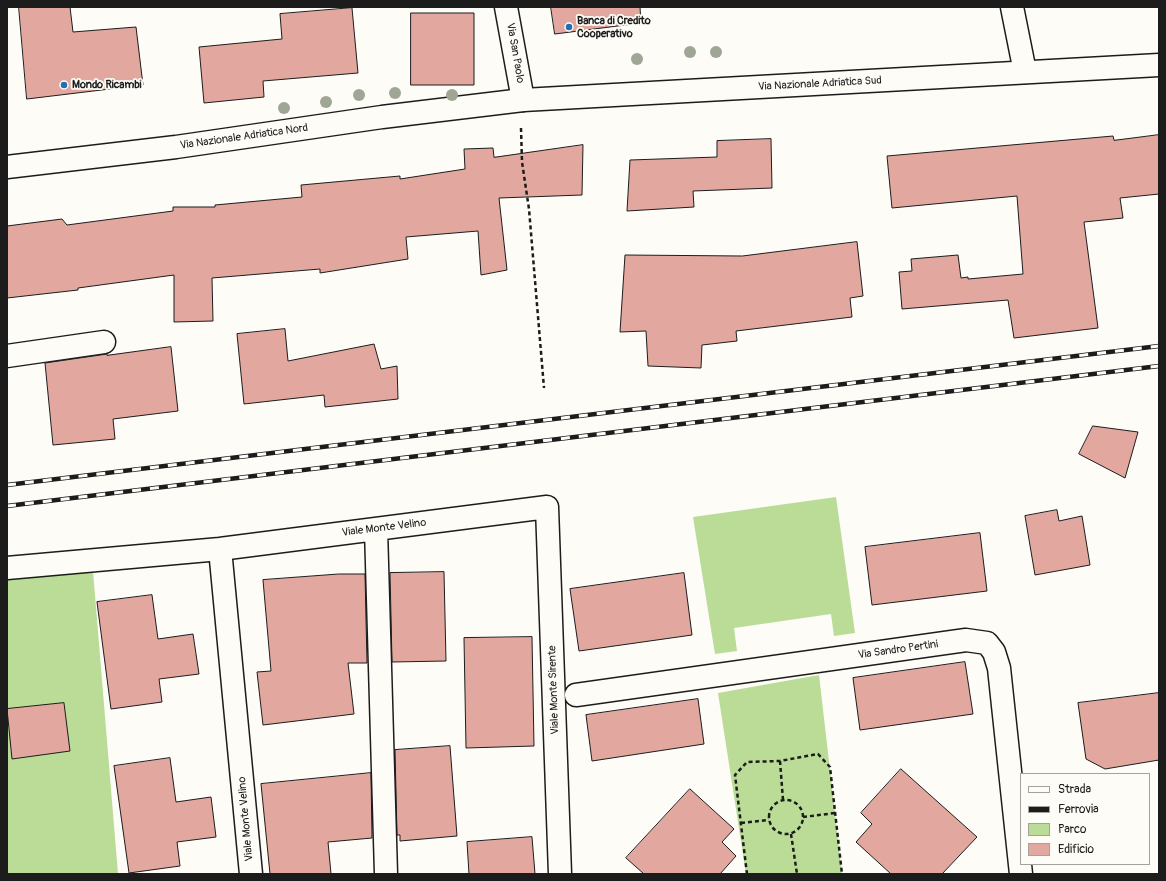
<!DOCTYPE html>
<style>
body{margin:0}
#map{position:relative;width:1166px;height:881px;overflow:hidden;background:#fdfcf7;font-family:Pangolin,sans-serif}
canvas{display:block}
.frame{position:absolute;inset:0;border:8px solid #1c1c1c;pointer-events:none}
.legend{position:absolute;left:1020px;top:773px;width:130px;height:92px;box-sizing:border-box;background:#fdfcf7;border:1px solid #a3a29f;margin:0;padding:5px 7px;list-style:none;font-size:12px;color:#1c1c1c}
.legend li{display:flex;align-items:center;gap:8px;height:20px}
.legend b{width:20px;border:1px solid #a3a29f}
</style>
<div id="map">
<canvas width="1166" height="881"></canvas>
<div class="frame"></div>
<ul class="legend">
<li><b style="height:5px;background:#fdfcf7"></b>Strada</li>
<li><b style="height:5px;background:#1c1c1c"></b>Ferrovia</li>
<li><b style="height:11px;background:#badc96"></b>Parco</li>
<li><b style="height:11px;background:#e2a89f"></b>Edificio</li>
</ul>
</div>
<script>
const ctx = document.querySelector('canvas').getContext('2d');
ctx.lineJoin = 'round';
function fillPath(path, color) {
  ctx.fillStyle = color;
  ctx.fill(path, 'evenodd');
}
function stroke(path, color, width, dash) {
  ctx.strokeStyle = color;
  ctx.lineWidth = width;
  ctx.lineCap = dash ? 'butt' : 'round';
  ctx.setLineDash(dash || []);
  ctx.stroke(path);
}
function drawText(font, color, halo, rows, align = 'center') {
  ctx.font = font + ' Pangolin,sans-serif';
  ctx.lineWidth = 3.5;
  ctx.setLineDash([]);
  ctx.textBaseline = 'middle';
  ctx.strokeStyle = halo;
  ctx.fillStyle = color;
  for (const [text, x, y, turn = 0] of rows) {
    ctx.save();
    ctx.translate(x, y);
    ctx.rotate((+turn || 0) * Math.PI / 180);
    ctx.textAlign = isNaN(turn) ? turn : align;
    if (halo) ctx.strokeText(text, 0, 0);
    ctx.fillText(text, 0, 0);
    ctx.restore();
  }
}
fillPath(new Path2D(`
 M 836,497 L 855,633 L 834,636 L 831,614 L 734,628 L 737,651 L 715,654 L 693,517 Z
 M 93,571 L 118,874 L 7,874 L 7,580 Z
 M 819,675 L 842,874 L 746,874 L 718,693 Z`), '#badc96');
const building = new Path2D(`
 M 19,7 L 70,7 L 73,32 L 136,27 L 143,85 L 27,99 Z
 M 551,7 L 640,7 L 641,23 L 555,34 Z
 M 352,8 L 358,73 L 263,81 L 264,97 L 204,103 L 199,47 L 282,39 L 280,14 Z
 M 411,13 L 474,13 L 474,85 L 411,85 Z
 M 1159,135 L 1159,194 L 1120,198 L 1123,218 L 1084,222 L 1098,328 L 1014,338 L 1008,300 L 902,309 L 899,272 L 912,271 L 911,259 L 958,255 L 961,278 L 968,277 L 968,279 L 1023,274 L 1017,196 L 892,208 L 887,156 L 1113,136 L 1114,140 Z
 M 771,139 L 772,188 L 693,191 L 694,207 L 627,211 L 630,160 L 717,157 L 717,141 Z
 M 583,145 L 582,195 L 499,198 L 507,270 L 481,275 L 478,231 L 406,237 L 408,259 L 320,273 L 320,269 L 212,278 L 213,321 L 174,322 L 174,275 L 78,288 L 78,290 L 7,298 L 7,226 L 62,219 L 67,225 L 173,211 L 173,207 L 215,207 L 215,205 L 302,197 L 301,185 L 400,176 L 400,179 L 465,169 L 464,149 L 493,148 L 494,157 Z
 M 857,242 L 863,296 L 850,298 L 852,317 L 736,331 L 737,341 L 702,345 L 701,368 L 648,366 L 646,331 L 620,332 L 625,255 L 742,256 Z
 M 285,329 L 288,361 L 374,344 L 381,369 L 397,366 L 398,399 L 325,407 L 324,395 L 244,404 L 237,334 Z
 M 171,347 L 178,411 L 113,419 L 115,439 L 53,445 L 45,363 L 107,354 L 107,355 Z
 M 1093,426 L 1138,432 L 1125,478 L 1079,454 Z
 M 1057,510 L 1059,521 L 1082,516 L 1090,565 L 1035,575 L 1025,516 Z
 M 980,533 L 987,591 L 872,605 L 865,547 Z
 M 444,572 L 446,661 L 392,662 L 390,573 Z
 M 684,573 L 692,635 L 579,651 L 570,589 Z
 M 339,574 L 365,574 L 367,663 L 348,663 L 354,714 L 263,725 L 257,672 L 271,671 L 263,580 Z
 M 152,595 L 158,639 L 193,634 L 199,674 L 159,679 L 162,702 L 111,709 L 97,602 Z
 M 532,637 L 534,746 L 466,748 L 464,638 Z
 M 965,662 L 973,714 L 860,730 L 853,678 Z
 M 1159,693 L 1159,760 L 1105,769 L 1086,759 L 1078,703 Z
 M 698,699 L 704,744 L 592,761 L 586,715 Z
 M 64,703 L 70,751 L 12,759 L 7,709 Z
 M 450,746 L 457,836 L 400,841 L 400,835 L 397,835 L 395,750 Z
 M 170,758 L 176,802 L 211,797 L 216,837 L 177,842 L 180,866 L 129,873 L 114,766 Z
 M 901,769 L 977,837 L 942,874 L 891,874 L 856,842 L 872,824 L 861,813 Z
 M 371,773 L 372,838 L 328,842 L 331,874 L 270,874 L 261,784 Z
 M 690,789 L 734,829 L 722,842 L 736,856 L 720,874 L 644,874 L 626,858 Z
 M 532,837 L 535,874 L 469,874 L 467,842 Z`);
fillPath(building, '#e2a89f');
stroke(building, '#1c1c1c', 1);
const street = new Path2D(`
 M 506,7 L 523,100
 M 1012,7 L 1025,72
 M 7,356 L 104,342
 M 376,529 L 386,874
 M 220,549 L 251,874
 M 7,568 L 220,549 L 547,507 L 560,874
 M 576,695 L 966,640 L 987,643 L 994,652 L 999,668 L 1021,874`);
const secondary = new Path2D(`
 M 7,167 L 176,147 L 382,117 L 523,100 L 1159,65`);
stroke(street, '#1c1c1c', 25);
stroke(secondary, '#1c1c1c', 25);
stroke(new Path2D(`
 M 521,128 L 522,162 L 529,209 L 544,388
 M 780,761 L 783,800
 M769 817a17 17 0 1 1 34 0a17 17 0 1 1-34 0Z
 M 803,817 L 835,813
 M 741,823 L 769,820
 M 791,834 L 797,874
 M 747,874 L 735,775 L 747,762 L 780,761 L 818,754 L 830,767 L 842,874`), '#1c1c1c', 2.5, [4, 3]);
stroke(street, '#fdfcf7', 22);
stroke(secondary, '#fdfcf7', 22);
const rail = new Path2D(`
 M 7,485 L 1159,346
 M 7,506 L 1159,366`);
stroke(rail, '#1c1c1c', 4.5);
stroke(rail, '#fdfcf7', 3, [9]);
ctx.fillStyle = '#a0a696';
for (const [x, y] of [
 [690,52],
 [716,52],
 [637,59],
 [395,93],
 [359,95],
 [452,95],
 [326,102],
 [284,108]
]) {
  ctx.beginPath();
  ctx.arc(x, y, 6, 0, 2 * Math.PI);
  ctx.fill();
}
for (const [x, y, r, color] of [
 [569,27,4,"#1f6fb2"],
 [64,85,4,"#1f6fb2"]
]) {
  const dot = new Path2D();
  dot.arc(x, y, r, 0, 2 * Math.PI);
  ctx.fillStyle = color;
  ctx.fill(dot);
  stroke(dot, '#fdfcf7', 1.5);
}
drawText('bold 11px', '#1c1c1c', '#fdfcf7', [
 ["Banca di Credito",577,21],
 ["Cooperativo",577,34],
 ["Mondo Ricambi",72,85]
], 'left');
drawText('11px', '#1c1c1c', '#fdfcf7', [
 ["Via San Paolo",515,53,80],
 ["Via Nazionale Adriatica Sud",820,84,-3],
 ["Via Nazionale Adriatica Nord",244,137,-8],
 ["Viale Monte Velino",384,528,-7],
 ["Via Sandro Pertini",898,650,-8],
 ["Viale Monte Sirente",554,690,-92],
 ["Viale Monte Velino",246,819,-95]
]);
</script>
